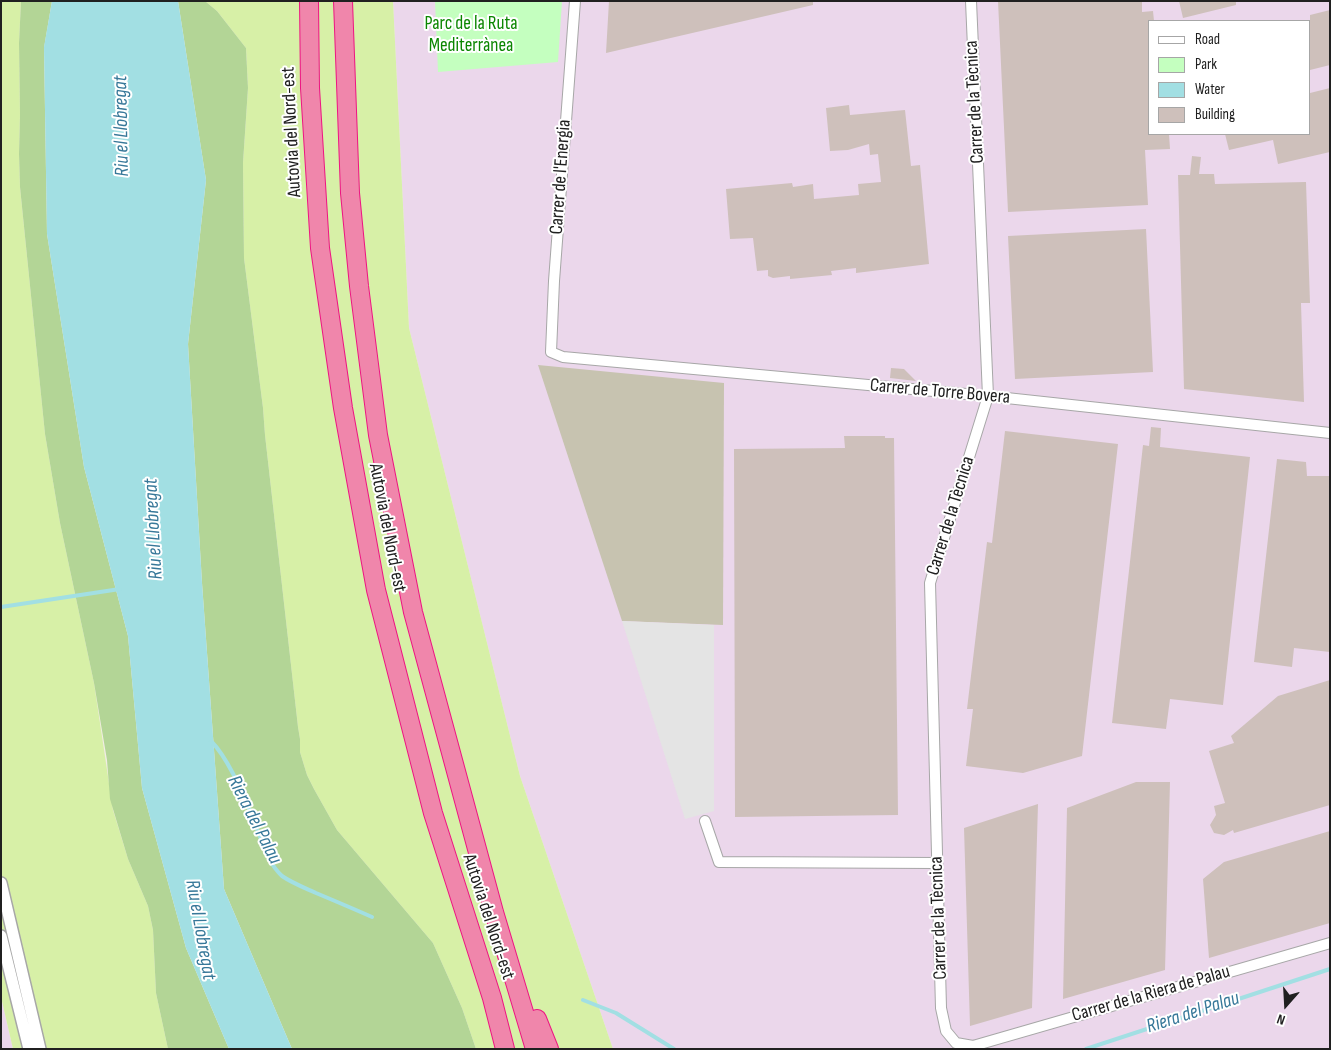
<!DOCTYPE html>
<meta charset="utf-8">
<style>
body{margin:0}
#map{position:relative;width:1331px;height:1050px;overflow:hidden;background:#f1ece5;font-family:"Sofia Sans Condensed",sans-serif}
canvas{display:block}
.frame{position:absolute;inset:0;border:2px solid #202020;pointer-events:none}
.legend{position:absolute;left:1148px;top:20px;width:162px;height:115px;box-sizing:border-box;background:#fff;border:1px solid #a6a6a6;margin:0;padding:6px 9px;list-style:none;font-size:15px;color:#202020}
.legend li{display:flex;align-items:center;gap:10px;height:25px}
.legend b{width:25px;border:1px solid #a6a6a6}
.north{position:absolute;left:1261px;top:980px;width:50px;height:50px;-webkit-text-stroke:4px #fff;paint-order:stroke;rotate:199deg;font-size:14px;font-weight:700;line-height:20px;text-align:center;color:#202020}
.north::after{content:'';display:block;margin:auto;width:18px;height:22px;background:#202020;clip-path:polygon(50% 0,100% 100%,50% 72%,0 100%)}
</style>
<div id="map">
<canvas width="1331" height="1050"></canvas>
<div class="frame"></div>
<ul class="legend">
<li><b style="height:6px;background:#fff"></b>Road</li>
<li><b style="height:14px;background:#c4ffbf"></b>Park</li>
<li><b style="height:14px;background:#a2dfe3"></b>Water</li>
<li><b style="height:14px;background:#cec0bb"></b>Building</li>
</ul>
<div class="north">N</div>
</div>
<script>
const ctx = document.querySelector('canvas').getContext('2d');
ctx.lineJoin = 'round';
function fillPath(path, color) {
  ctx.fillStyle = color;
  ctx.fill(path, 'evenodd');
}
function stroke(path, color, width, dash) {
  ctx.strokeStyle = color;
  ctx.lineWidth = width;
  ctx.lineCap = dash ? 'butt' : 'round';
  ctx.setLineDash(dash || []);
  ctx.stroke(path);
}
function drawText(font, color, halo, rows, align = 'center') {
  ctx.font = font + ' "Sofia Sans Condensed",sans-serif';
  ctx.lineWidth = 4;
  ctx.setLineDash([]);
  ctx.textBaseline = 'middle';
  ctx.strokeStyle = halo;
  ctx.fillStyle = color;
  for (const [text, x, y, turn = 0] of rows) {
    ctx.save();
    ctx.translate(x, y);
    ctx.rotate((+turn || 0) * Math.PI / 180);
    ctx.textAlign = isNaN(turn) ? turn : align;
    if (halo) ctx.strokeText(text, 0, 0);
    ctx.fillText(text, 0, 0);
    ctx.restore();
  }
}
fillPath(new Path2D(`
 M 393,1 L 1330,1 L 1330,1049 L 613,1049 L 520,776 L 409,328 ZM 1150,21 L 1310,21 L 1310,134 L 1150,134 Z
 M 1,997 L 13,1049 L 1,1049 Z`), '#ebd7eb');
fillPath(new Path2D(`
 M 538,365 L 724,383 L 723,625 L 622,621 Z`), '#c7c3b0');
fillPath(new Path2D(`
 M 1,1 L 21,1 L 19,43 L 20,115 L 19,154 L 20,187 L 45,434 L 60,523 L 94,683 L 113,810 L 128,859 L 148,906 L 153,930 L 156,993 L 168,1049 L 13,1049 L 1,997 Z
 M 205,1 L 393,1 L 409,328 L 520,776 L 613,1049 L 476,1049 L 462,1008 L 433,943 L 337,830 L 314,789 L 307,775 L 300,752 L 300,739 L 298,727 L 265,435 L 263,408 L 244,258 L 243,163 L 248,88 L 246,48 L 217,11 Z`), '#d7f0a7');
fillPath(new Path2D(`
 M 21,1 L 52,1 L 44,48 L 47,234 L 84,467 L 128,636 L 142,788 L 186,948 L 229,1049 L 168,1049 L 156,993 L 153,930 L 148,906 L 128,859 L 110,799 L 107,760 L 94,683 L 60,523 L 45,434 L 20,187 L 19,154 L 20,115 L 19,43 Z
 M 178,1 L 205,1 L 217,11 L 246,48 L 248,88 L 243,163 L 244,258 L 263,408 L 265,435 L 298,727 L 300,739 L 300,752 L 307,775 L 314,789 L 337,830 L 433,943 L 462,1008 L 476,1049 L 292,1049 L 224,889 L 202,583 L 188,344 L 206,180 Z`), '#b3d596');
fillPath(new Path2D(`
 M 435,1 L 562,1 L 558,62 L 438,72 Z`), '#c4ffbf');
fillPath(new Path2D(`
 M 622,621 L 714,625 L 714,811 L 685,819 Z`), '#e4e4e4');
fillPath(new Path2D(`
 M 52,1 L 178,1 L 206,180 L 188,344 L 202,583 L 224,889 L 292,1049 L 229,1049 L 186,948 L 142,788 L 128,636 L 84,467 L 47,234 L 44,47 Z`), '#a2dfe3');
stroke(new Path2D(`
 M 1,607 L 120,589
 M 211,741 C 229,759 248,805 257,829 C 264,846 268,863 282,876 C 292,883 305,888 316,893 C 335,901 354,909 372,917
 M 583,1000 L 616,1013 L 674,1049
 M 1086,1049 L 1330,969`), '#a2dfe3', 4);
fillPath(new Path2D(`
 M 609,1 L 813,1 L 813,5 L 606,53 Z
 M 998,1 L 1142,1 L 1142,12 L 1153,11 L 1154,21 L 1150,21 L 1150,134 L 1169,134 L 1170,149 L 1145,150 L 1148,205 L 1008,212 Z
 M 1179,1 L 1236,1 L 1236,5 L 1183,18 Z
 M 1330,10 L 1330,65 L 1310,70 L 1310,15 Z
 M 1330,88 L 1330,152 L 1278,164 L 1273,140 L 1229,150 L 1225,134 L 1310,134 L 1310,93 Z
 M 849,105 L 850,115 L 905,110 L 911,166 L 920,165 L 929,264 L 856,273 L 856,268 L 831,271 L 832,275 L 790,279 L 790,276 L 773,278 L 768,276 L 768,270 L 757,271 L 753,238 L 730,239 L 726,189 L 792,183 L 793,187 L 813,184 L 814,199 L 859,195 L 858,184 L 881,182 L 878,154 L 870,155 L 869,144 L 848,150 L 830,151 L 826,108 Z
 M 1192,156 L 1201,157 L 1199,174 L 1214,174 L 1215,184 L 1306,182 L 1310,303 L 1301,303 L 1304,402 L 1184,389 L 1178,175 L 1190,175 Z
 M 1146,229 L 1153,372 L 1015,379 L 1008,236 Z
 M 891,368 L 904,369 L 916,381 L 890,378 Z
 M 1151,427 L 1161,428 L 1160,447 L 1250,457 L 1223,705 L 1170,699 L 1166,729 L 1112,723 L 1143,445 L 1149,446 Z
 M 1005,431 L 1118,444 L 1082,756 L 1023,773 L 966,766 L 973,709 L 967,709 L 987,542 L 992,543 Z
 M 844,436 L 885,436 L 885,438 L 894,438 L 898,815 L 735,817 L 734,449 L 845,448 Z
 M 1277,459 L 1306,462 L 1307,476 L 1330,476 L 1330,652 L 1294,648 L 1292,667 L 1254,662 Z
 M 1330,680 L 1330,805 L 1234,833 L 1233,830 L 1224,835 L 1214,833 L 1210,825 L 1216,815 L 1214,806 L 1225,803 L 1209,751 L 1234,743 L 1231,736 L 1278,696 Z
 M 1136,782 L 1170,782 L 1165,970 L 1063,999 L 1067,808 Z
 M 1038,804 L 1032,1008 L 970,1026 L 964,828 Z
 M 1330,831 L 1330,923 L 1209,958 L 1203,879 L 1224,862 Z`), '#cec0bb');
const minor = new Path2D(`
 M 575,1 L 554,281 L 551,352 L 563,357 L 988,396 L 1330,433
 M 971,1 L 988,396 L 930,583 L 941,1008 L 946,1031 L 956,1043 L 973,1046 L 1330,943
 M 705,821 L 719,862 L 937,863`);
const tertiary = new Path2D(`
 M 1,883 L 40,1049
 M 1,936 L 29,1049`);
const motorway = new Path2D(`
 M 309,1 L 310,88 L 320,248 L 343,408 L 376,590 L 433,813 L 492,998 L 505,1049
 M 343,1 L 350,193 L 359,286 L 378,435 L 413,612 L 494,912 L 535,1049
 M 537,1019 L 549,1049`);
stroke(minor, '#a7a7a7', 12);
stroke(tertiary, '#a7a7a7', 14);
stroke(motorway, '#ed1582', 20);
stroke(minor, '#fff', 10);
stroke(tertiary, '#fff', 11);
stroke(motorway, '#f086ab', 18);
drawText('19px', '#0b8601', '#fff', [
 ["Parc de la Ruta",471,24],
 ["Mediterrànea",471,46]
]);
drawText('19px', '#202020', '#fff', [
 ["Carrer de la Tècnica",975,102,-93],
 ["Autovia del Nord-est",292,132,-93],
 ["Carrer de l'Energia",561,177,-86],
 ["Carrer de Torre Bovera",940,392,5],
 ["Carrer de la Tècnica",951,516,-73],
 ["Autovia del Nord-est",387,528,79],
 ["Autovia del Nord-est",488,917,72],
 ["Carrer de la Tècnica",939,918,-92],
 ["Carrer de la Riera de Palau",1151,994,-16]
]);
drawText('italic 20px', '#377899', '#fff', [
 ["Riu el Llobregat",122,126,-91],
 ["Riu el Llobregat",154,529,-93],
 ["Riera del Palau",254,820,63],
 ["Riu el Llobregat",200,930,80],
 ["Riera del Palau",1193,1013,-18]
]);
</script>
